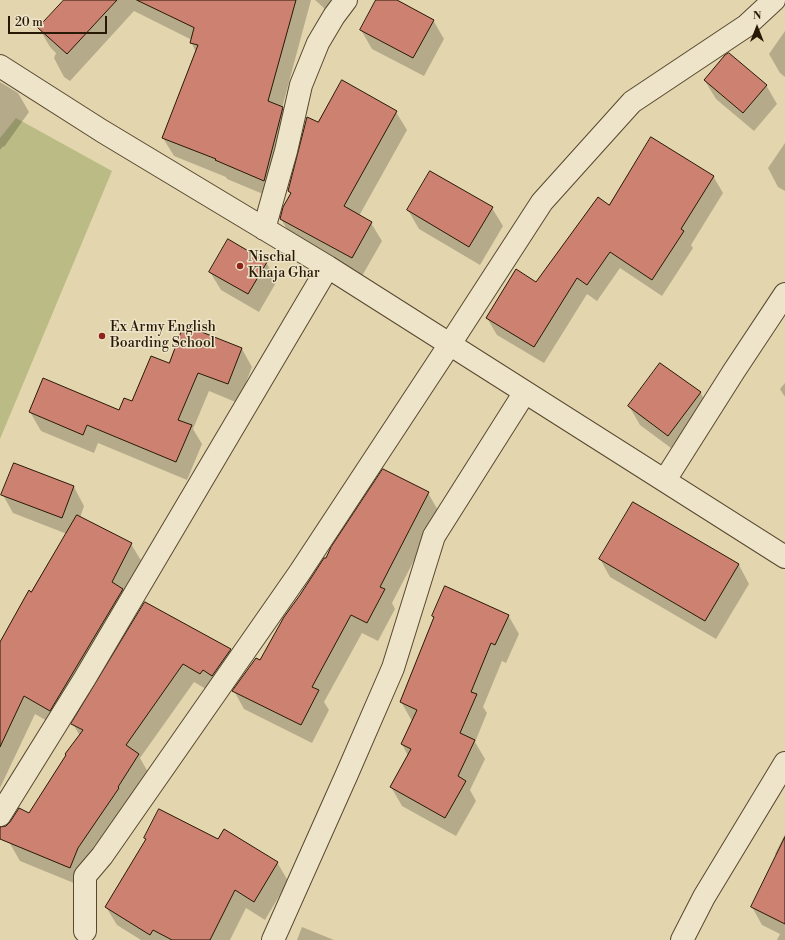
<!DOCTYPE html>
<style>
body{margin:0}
#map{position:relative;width:785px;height:940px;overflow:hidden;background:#e3d6ae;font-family:"Libre Bodoni",serif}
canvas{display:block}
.north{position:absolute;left:737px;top:8px;width:40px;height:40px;-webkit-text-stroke:3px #ede4ca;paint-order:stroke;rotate:0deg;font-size:11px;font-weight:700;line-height:16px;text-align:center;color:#281905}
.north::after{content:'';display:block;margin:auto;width:14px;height:18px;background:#281905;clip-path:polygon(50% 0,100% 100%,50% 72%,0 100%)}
.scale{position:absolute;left:8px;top:16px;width:99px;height:18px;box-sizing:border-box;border:2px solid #281905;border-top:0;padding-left:5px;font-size:12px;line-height:14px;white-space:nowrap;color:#281905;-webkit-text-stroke:3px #ede4ca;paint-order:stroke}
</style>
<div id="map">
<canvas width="785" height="940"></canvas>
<div class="north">N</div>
<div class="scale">20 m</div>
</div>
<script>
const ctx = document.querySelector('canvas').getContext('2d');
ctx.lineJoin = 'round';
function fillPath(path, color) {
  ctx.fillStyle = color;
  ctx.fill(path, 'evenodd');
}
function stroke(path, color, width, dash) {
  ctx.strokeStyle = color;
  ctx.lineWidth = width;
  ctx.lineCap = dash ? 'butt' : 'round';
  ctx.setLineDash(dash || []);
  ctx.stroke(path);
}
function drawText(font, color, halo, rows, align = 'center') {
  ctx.font = font + ' "Libre Bodoni",serif';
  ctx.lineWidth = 3;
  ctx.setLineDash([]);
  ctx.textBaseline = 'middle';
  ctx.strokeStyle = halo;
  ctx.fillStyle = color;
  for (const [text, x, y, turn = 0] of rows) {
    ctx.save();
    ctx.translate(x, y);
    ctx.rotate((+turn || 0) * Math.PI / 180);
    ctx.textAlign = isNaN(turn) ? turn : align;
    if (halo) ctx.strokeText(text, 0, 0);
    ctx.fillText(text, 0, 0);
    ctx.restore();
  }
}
fillPath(new Path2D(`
 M 16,118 L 112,171 L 0,439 L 0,138 Z`), '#bbbc85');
fillPath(new Path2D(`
 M 66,0 L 311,0 L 282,108 L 293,127 L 275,199 L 227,179 L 226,177 L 174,156 L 163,138 L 196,52 L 191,42 L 192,40 L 134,11 L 70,81 L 64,77 L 54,58 L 56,53 L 50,47 L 39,28 Z
 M 315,0 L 336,0 L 326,10 Z
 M 377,0 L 394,0 L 433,20 L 444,39 L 424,76 L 372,49 L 361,30 Z
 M 785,31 L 785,77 L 780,73 L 769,54 Z
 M 705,81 L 766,85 L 777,104 L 754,131 L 716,99 Z
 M 0,82 L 18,93 L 29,112 L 4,147 L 3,146 L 0,150 Z
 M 396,112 L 407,130 L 359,216 L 371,223 L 382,241 L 362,276 L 292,238 L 281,219 L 291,195 L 289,191 L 319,123 Z
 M 785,143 L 785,191 L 778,187 L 768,168 Z
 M 713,176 L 723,193 L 691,245 L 693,248 L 662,296 L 620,268 L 597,301 L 587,294 L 544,363 L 497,335 L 487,318 L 536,283 L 610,207 Z
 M 492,208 L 503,226 L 480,265 L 419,229 L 408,210 Z
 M 266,262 L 277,281 L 259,312 L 221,290 L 210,272 Z
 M 242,349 L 252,367 L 238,403 L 209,391 L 193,429 L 202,444 L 187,480 L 98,443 L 94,453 L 41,431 L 30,412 L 120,411 L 132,402 L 169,365 Z
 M 785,383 L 785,397 L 780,389 Z
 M 700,392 L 711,411 L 679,454 L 640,425 L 629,406 Z
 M 14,464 L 74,487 L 84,506 L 80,518 L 131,544 L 142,562 L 61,729 L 35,714 L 0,788 L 0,643 L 67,534 L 13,513 L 3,495 Z
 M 383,470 L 428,493 L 439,512 L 392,603 L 395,609 L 378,641 L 362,633 L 324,702 L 329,710 L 312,743 L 244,709 L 234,691 L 261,661 Z
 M 633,503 L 739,565 L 749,584 L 716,639 L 610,577 L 600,559 Z
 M 145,603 L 230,650 L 241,669 L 211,692 L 194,682 L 140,758 L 149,774 L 81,886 L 20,861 L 9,842 L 30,814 L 80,736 L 73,724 Z
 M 508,615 L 519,634 L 506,663 L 502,661 L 483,707 L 487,713 L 475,742 L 485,759 L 470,790 L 476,801 L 456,836 L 402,806 L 391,787 L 408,756 L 402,744 L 412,721 L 401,702 L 434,619 L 433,616 Z
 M 785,834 L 785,940 L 777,940 L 780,934 L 762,925 L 752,907 L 777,856 L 775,854 Z
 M 145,838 L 277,862 L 288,881 L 265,920 L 246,908 L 230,940 L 141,940 L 117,925 L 106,907 L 147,840 Z
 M 302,927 L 334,940 L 297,940 Z`), '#0003');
const building = new Path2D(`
 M 64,0 L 117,0 L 67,54 L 38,28 Z
 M 137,0 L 296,0 L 268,101 L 283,107 L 264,181 L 215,160 L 216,159 L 162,138 L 198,45 L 190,43 L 194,28 Z
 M 376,0 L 397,0 L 434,20 L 413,58 L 360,30 Z
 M 729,53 L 767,85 L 743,113 L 704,80 L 725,55 Z
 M 342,80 L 397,111 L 344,206 L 372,222 L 352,258 L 280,219 L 283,207 L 291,193 L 288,191 L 307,117 L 318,122 Z
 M 651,137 L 714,176 L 681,229 L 684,231 L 652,280 L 610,252 L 587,285 L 577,278 L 534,347 L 486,318 L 516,269 L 536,282 L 598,197 L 609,205 Z
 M 430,171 L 493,207 L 469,247 L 407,210 Z
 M 228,239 L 267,262 L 248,294 L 209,272 Z
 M 184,325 L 242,348 L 228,384 L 198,373 L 178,420 L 192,425 L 176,462 L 87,425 L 83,435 L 29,412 L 43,378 L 119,410 L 124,398 L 132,401 L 151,356 L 169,363 Z
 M 660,363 L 701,392 L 668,436 L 628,406 Z
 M 14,463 L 74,486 L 62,518 L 1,495 Z
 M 383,469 L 429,492 L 380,587 L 385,589 L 367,623 L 351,615 L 312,687 L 319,690 L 301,725 L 232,691 L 256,658 L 260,660 L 284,617 L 300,595 L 324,558 L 326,558 L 331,547 Z
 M 633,502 L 739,564 L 705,621 L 599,559 Z
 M 77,515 L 132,543 L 112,582 L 123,589 L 50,711 L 24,696 L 0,747 L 0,642 L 29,590 L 31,592 Z
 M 445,586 L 509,615 L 495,645 L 491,643 L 471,692 L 477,694 L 460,733 L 475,740 L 458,776 L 466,781 L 445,818 L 390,787 L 411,749 L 401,744 L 417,710 L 400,702 L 434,617 L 432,616 Z
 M 145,602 L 231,649 L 212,676 L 203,670 L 200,674 L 183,664 L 126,745 L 139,754 L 118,787 L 119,788 L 78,848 L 70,868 L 0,839 L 0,827 L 6,826 L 10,822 L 19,808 L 29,813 L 66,755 L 65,754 L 83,730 L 71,724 Z
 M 159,809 L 218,839 L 224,829 L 278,862 L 254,902 L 235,890 L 210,940 L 172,940 L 153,930 L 150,935 L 105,907 L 146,839 L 144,838 Z
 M 785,837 L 785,924 L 751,907 Z`);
fillPath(building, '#cd8171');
stroke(building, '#281905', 1);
const minor = new Path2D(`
 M 0,66 L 102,131 L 328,267 L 785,557
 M 264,229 L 286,151 L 301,85 L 318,43 L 334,16 L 346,0
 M 665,480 L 734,371 L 785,294
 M 0,815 L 85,678 L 328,267
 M 85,931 L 85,876 L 102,856 L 300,572 L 450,344 L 542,202 L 632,102 L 746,26 L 774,0
 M 273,940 L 347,774 L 393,668 L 434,536 L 525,392
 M 682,940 L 704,897 L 785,763`);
stroke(minor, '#57482f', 24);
stroke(minor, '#ede4ca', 22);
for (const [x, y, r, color] of [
 [240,266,4,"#8f2418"],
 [102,336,4,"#8f2418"]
]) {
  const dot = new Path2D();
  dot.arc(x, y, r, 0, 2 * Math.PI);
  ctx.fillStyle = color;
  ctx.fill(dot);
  stroke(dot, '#ede4ca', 1.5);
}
drawText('14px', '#281905', '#ede4ca', [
 ["Nischal",248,258],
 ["Khaja Ghar",248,274],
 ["Ex Army English",110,328],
 ["Boarding School",110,344]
], 'left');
</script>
